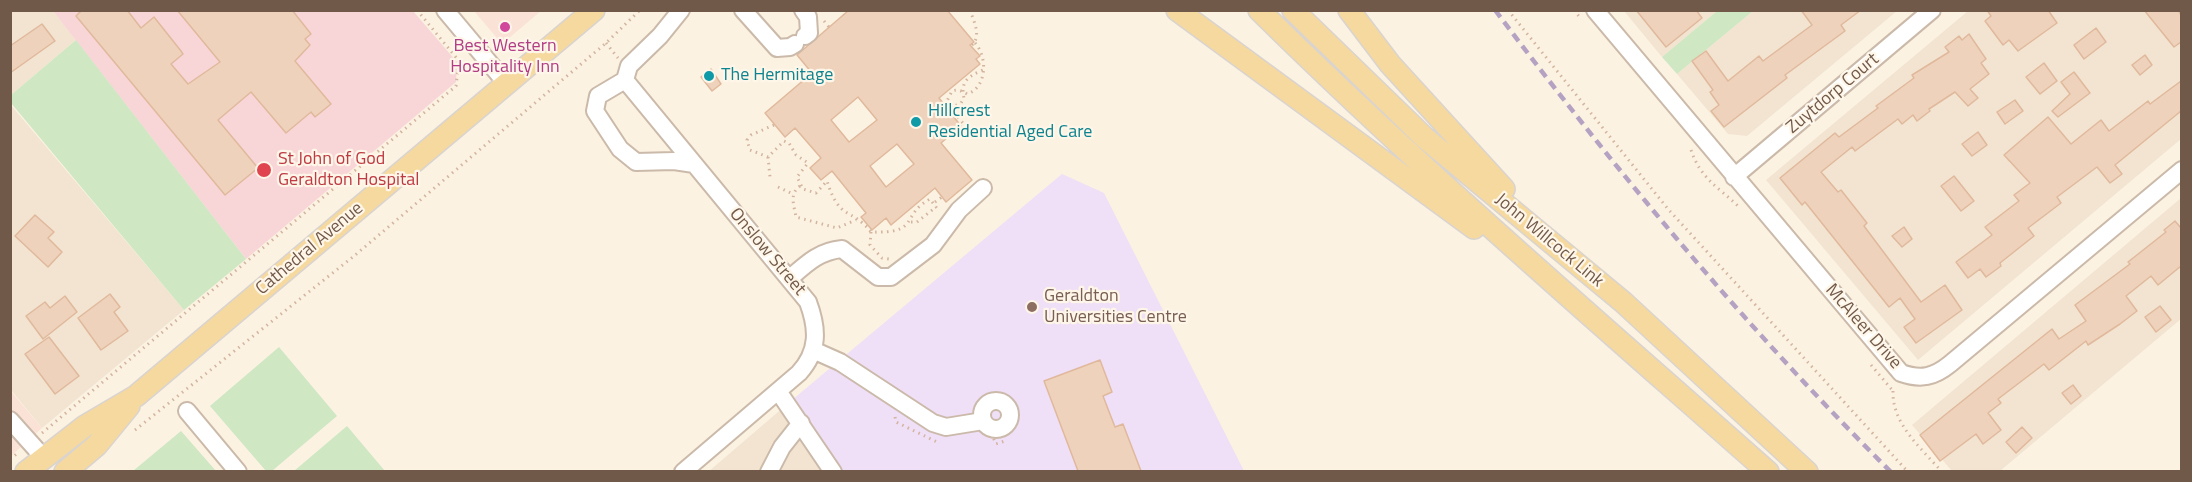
<!DOCTYPE html>
<style>
body{margin:0}
#map{position:relative;width:2192px;height:482px;overflow:hidden;background:#fbf2e2;font-family:"Titillium Web",sans-serif}
canvas{display:block}
.frame{position:absolute;inset:0;border:12px solid #71594a;pointer-events:none}
</style>
<div id="map">
<canvas width="2192" height="482"></canvas>
<div class="frame"></div>
</div>
<script>
const ctx = document.querySelector('canvas').getContext('2d');
ctx.lineJoin = 'round';
function fillPath(path, color) {
  ctx.fillStyle = color;
  ctx.fill(path, 'evenodd');
}
function stroke(path, color, width, dash) {
  ctx.strokeStyle = color;
  ctx.lineWidth = width;
  ctx.lineCap = dash ? 'butt' : 'round';
  ctx.setLineDash(dash || []);
  ctx.stroke(path);
}
function drawText(font, color, halo, rows, align = 'center') {
  ctx.font = font + ' "Titillium Web",sans-serif';
  ctx.lineWidth = 4.5;
  ctx.setLineDash([]);
  ctx.textBaseline = 'middle';
  ctx.strokeStyle = halo;
  ctx.fillStyle = color;
  for (const [text, x, y, turn = 0] of rows) {
    ctx.save();
    ctx.translate(x, y);
    ctx.rotate((+turn || 0) * Math.PI / 180);
    ctx.textAlign = isNaN(turn) ? turn : align;
    if (halo) ctx.strokeText(text, 0, 0);
    ctx.fillText(text, 0, 0);
    ctx.restore();
  }
}
fillPath(new Path2D(`
 M 11,11 L 53,11 L 76,40 L 11,95 Z
 M 1624,11 L 1717,11 L 1662,57 Z
 M 1753,11 L 1897,11 L 1747,136 L 1728,134 L 1677,74 Z
 M 1968,11 L 2181,11 L 2181,139 L 1918,360 L 1766,180 Z
 M 10,104 L 184,310 L 42,428 L 11,390 Z
 M 2181,198 L 2181,319 L 2000,471 L 1952,471 L 1912,425 Z
 M 792,400 L 842,471 L 708,472 Z`), '#f2e4d1');
fillPath(new Path2D(`
 M 474,11 L 541,11 L 502,44 Z
 M 10,390 L 42,428 L 11,456 L 10,456 Z`), '#fae3d6');
fillPath(new Path2D(`
 M 1062,174 L 1104,193 L 1244,471 L 842,471 L 792,400 Z`), '#efdff7');
fillPath(new Path2D(`
 M 53,11 L 413,11 L 457,62 L 456,82 L 246,259 Z`), '#f8d6d8');
fillPath(new Path2D(`
 M 1717,11 L 1753,11 L 1677,74 L 1662,57 Z
 M 76,40 L 246,259 L 184,310 L 11,103 L 11,95 Z
 M 279,347 L 337,416 L 272,471 L 266,471 L 210,406 Z
 M 347,426 L 385,471 L 294,471 Z
 M 181,431 L 216,471 L 133,471 Z`), '#cfe7c2');
const building = new Path2D(`
 M 82,10 L 127,10 L 141,28 L 154,17 L 181,51 L 183,54 L 171,64 L 188,84 L 220,62 L 177,10 L 292,10 L 311,34 L 305,39 L 310,45 L 295,61 L 331,104 L 315,117 L 311,112 L 286,133 L 251,92 L 218,120 L 258,168 L 225,195 L 76,16 Z
 M 849,10 L 947,10 L 974,42 L 970,45 L 980,56 L 976,59 L 980,64 L 939,98 L 961,126 L 941,143 L 972,180 L 946,202 L 935,188 L 891,225 L 886,218 L 872,230 L 861,217 L 866,213 L 832,171 L 821,180 L 810,168 L 821,158 L 795,128 L 785,137 L 765,113 L 812,73 L 797,55 ZM 858,97 L 877,120 L 849,142 L 831,120 ZM 897,144 L 914,164 L 886,187 L 870,166 Z
 M 1636,10 L 1696,10 L 1702,18 L 1666,47 Z
 M 1801,10 L 1861,10 L 1841,25 L 1845,31 L 1785,75 L 1787,78 L 1724,127 L 1711,111 L 1719,105 L 1710,92 L 1713,90 L 1692,61 L 1706,51 L 1728,81 L 1759,56 L 1763,61 L 1812,25 Z
 M 1987,10 L 2048,10 L 2057,23 L 2018,51 L 2009,40 L 2003,45 L 1985,21 L 1991,16 Z
 M 2144,10 L 2178,10 L 2181,15 L 2181,42 L 2174,47 Z
 M 42,24 L 55,41 L 10,73 L 10,46 Z
 M 2096,28 L 2106,42 L 2084,59 L 2074,45 Z
 M 1969,34 L 1986,59 L 1981,63 L 1989,74 L 1970,89 L 1978,98 L 1968,106 L 1955,92 L 1929,109 L 1930,111 L 1917,121 L 1913,115 L 1902,124 L 1898,119 L 1855,151 L 1852,147 L 1821,172 L 1838,192 L 1841,190 L 1867,223 L 1864,226 L 1921,302 L 1945,285 L 1962,310 L 1916,343 L 1904,327 L 1915,319 L 1900,298 L 1889,307 L 1805,202 L 1802,205 L 1780,178 L 1835,133 L 1839,137 L 1878,108 L 1876,106 L 1914,78 L 1912,75 L 1949,52 L 1945,47 L 1959,36 L 1962,40 Z
 M 2145,55 L 2152,65 L 2140,75 L 2132,65 Z
 M 2044,63 L 2057,81 L 2040,94 L 2026,77 Z
 M 711,69 L 721,84 L 712,91 L 701,77 Z
 M 2074,72 L 2090,93 L 2058,117 L 2052,111 L 2070,94 L 2061,82 Z
 M 2181,81 L 2181,111 L 2115,165 L 2122,174 L 2110,183 L 2097,167 L 2057,197 L 2061,203 L 2028,228 L 2034,236 L 2000,263 L 2001,266 L 1986,277 L 1980,269 L 1968,278 L 1956,262 L 1992,235 L 1985,227 L 2019,201 L 2014,195 L 2030,183 L 2004,155 L 2048,117 L 2071,144 L 2101,120 L 2109,131 L 2148,101 L 2150,104 Z
 M 2015,100 L 2023,111 L 2005,124 L 1997,112 Z
 M 1978,132 L 1987,145 L 1972,156 L 1962,144 Z
 M 1954,176 L 1974,201 L 1961,211 L 1941,186 Z
 M 35,215 L 54,232 L 48,238 L 62,252 L 48,267 L 15,236 Z
 M 2175,221 L 2181,228 L 2181,266 L 2158,285 L 2151,276 L 2126,296 L 2137,311 L 2120,324 L 2088,345 L 2086,341 L 2049,370 L 2044,364 L 1998,399 L 2001,403 L 1988,413 L 2001,430 L 1983,444 L 1976,434 L 1940,461 L 1920,435 L 2052,329 L 2059,339 L 2086,321 L 2075,305 L 2130,264 L 2128,262 L 2166,232 L 2164,230 Z
 M 1904,227 L 1912,239 L 1902,247 L 1892,236 Z
 M 110,294 L 120,307 L 114,312 L 128,331 L 101,350 L 78,318 Z
 M 65,296 L 77,312 L 43,339 L 26,316 L 45,302 L 50,308 Z
 M 2160,306 L 2171,320 L 2156,332 L 2145,317 Z
 M 49,337 L 79,376 L 55,394 L 25,354 Z
 M 1100,360 L 1112,392 L 1103,396 L 1115,427 L 1123,424 L 1141,471 L 1078,471 L 1044,381 Z
 M 2073,385 L 2081,396 L 2071,404 L 2062,393 Z
 M 2022,427 L 2032,438 L 2016,453 L 2006,442 Z`);
fillPath(building, '#eed2bb');
stroke(building, '#e0b99d', 1.5);
const minor = new Path2D(`
 M 445,10 L 507,84
 M 681,10 L 660,36 L 629,66 L 625,80 L 598,96 L 595,111 L 620,149 L 636,162 L 674,161 L 694,164
 M 743,10 L 777,48 L 790,47 L 795,44
 M 803,10 L 808,17 L 809,33 L 805,36
 M 1595,10 L 1901,373 C 1921,380 1934,377 1950,364 L 2182,170
 M 625,80 L 808,302 C 818,329 819,351 799,373 L 683,472
 M 1734,177 L 1932,10
 M 789,279 C 806,264 819,251 842,249 L 878,277 L 891,277 L 933,245 L 959,210 L 983,188
 M 813,350 L 840,362 L 933,423 L 946,427 L 983,421
 M 778,391 L 833,472
 M982 415a14 14 0 1 1 28 0a14 14 0 1 1-28 0Z
 M 187,411 L 238,472
 M 10,420 L 44,458
 M 769,472 L 782,447 L 801,423`);
const major = new Path2D(`
 M 1177,10 L 1474,228
 M 1259,10 C 1422,171 1596,320 1768,472
 M 1293,10 L 1425,138 L 1623,302 L 1807,472
 M 1349,10 L 1390,64 L 1504,189
 M 26,472 L 85,426 L 136,396 L 594,10
 M 65,472 L 97,445 L 129,406`);
stroke(minor, '#cbbaaa', 20);
stroke(major, '#dad4d0', 24);
stroke(new Path2D(`
 M 840,10 L 844,15
 M 970,10 C 974,22 982,37 971,46
 M 1508,10 L 1668,209 L 1908,472
 M 1574,10 L 1581,19
 M 824,21 L 829,27
 M 606,43 L 618,58
 M 975,43 C 988,57 987,88 967,94 C 962,91 958,89 952,91 L 946,103 L 950,108 L 961,103 L 964,98 C 960,81 969,76 983,70
 M 950,108 L 974,136
 M 774,125 L 751,135 L 747,140 L 750,150 L 768,157 L 784,141 L 789,143 L 796,155 L 808,163 L 797,177 L 803,189 L 816,193 L 827,181 C 840,222 850,206 871,232 C 921,234 900,215 930,199 L 939,211
 M 1691,150 C 1701,179 1717,186 1738,206
 M 768,157 L 770,177
 M 800,186 C 789,194 794,205 796,217 L 837,228 L 856,220
 M 778,187 L 793,194
 M 935,202 L 942,197
 M 911,222 L 917,222 L 936,207
 M 871,232 L 870,245 L 882,258 L 889,259
 M 1871,365 L 1893,391
 M 1893,391 C 1892,424 1921,448 1942,472
 M 895,417 L 896,422 L 937,442
 M 135,430 L 354,256 L 606,43 L 640,10
 M 42,433 L 456,86 L 459,61 L 417,10
 M 989,436 L 993,437 L 996,444 L 1005,441
 M 10,459 L 18,453`), '#d3b59f', 3, [1.5, 4.5]);
stroke(minor, '#fff', 16);
stroke(major, '#f6d99e', 21);
stroke(new Path2D(`
 M 1495,10 C 1617,172 1747,329 1891,472`), '#b5a2c3', 4.5, [9, 6]);
for (const [x, y, r, color] of [
 [505,27,6,"#d1479c"],
 [709,76,6,"#0f9aa8"],
 [916,122,6,"#0f9aa8"],
 [264,170,8,"#e0444e"],
 [1032,307,6,"#8d6e63"]
]) {
  const dot = new Path2D();
  dot.arc(x, y, r, 0, 2 * Math.PI);
  ctx.fillStyle = color;
  ctx.fill(dot);
  stroke(dot, '#fef6e8', 2);
}
drawText('18px', '#b23c85', '#fef6e8', [
 ["Best Western",505,47],
 ["Hospitality Inn",505,68]
]);
drawText('18px', '#0d838f', '#fef6e8', [
 ["The Hermitage",721,76],
 ["Hillcrest",928,112],
 ["Residential Aged Care",928,133]
], 'left');
drawText('18px', '#71594a', '#fef6e8', [
 ["Zuytdorp Court",1833,94,-40],
 ["John Willcock Link",1549,241,40],
 ["Cathedral Avenue",310,249,-40],
 ["Onslow Street",767,252,50],
 ["McAleer Drive",1863,327,49]
]);
drawText('18px', '#be3a42', '#fef6e8', [
 ["St John of God",278,160],
 ["Geraldton Hospital",278,181]
], 'left');
drawText('18px', '#785e54', '#fef6e8', [
 ["Geraldton",1044,297],
 ["Universities Centre",1044,318]
], 'left');
</script>
